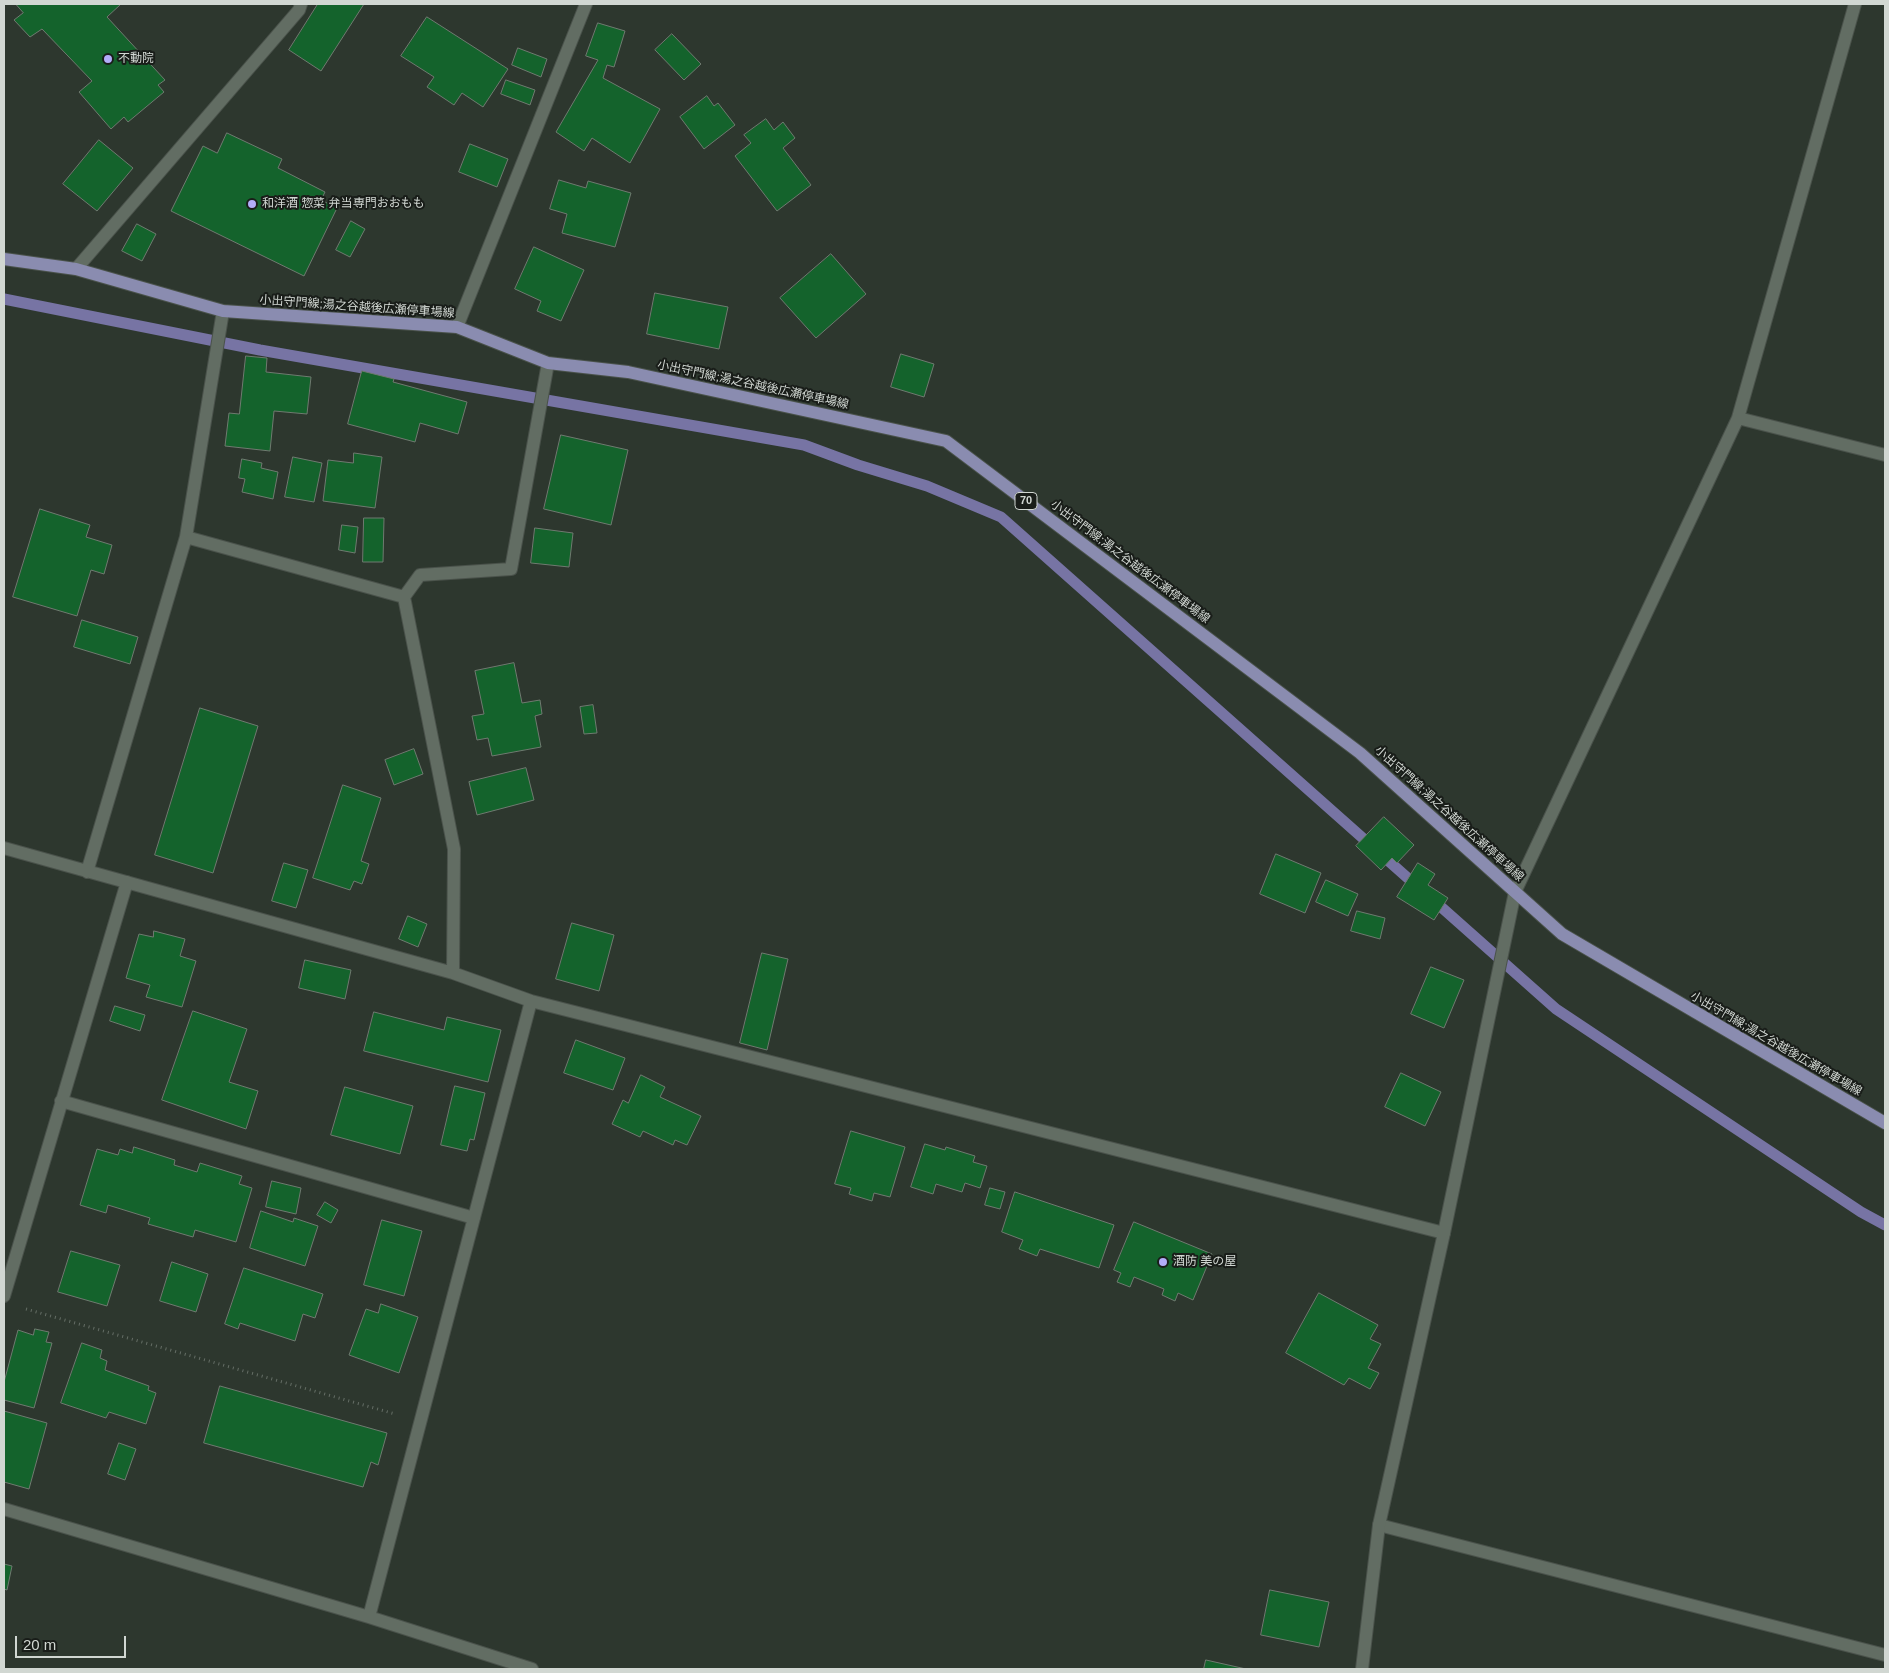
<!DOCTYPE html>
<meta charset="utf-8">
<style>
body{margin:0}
#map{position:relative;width:1889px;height:1673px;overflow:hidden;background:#2d372e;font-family:Arial,sans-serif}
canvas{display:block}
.frame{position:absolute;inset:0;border:5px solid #d1d7d2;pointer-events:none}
.scale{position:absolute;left:15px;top:1636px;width:111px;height:22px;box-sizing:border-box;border:2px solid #d1d7d2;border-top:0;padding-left:6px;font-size:15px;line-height:18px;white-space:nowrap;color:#d1d7d2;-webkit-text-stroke:4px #191d19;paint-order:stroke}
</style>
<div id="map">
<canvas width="1889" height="1673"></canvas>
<div class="frame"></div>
<div class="scale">20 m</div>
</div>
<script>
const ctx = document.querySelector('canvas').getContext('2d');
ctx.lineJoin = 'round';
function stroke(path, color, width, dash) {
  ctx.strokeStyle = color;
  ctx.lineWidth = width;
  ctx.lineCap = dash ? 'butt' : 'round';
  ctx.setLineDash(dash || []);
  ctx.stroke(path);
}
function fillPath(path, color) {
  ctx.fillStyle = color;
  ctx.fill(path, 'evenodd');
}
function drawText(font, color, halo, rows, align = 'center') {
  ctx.font = font + ' Arial,"Noto Sans JP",sans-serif';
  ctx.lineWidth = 4;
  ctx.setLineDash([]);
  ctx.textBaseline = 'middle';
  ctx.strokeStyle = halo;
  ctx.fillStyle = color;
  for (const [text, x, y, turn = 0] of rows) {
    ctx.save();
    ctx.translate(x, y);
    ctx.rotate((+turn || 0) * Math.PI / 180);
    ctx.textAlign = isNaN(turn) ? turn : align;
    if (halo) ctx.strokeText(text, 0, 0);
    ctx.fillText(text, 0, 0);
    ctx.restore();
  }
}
stroke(new Path2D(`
 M 4,299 L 260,350 L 804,445 L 858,465 L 927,486 L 1001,517 L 1419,888
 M 1431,898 L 1556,1009 L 1861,1212 L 1885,1225`), '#7774a4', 11);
const building = new Path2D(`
 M 16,4 L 121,4 L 107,17 L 165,80 L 158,85 L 164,92 L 128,122 L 124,117 L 111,129 L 79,92 L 92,81 L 42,29 L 30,37 L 14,20 L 23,13 Z
 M 318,4 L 364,4 L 321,71 L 289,50 Z
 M 427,17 L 508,69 L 483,107 L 462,93 L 454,105 L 427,87 L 434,77 L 401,56 Z
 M 598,23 L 625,31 L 614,67 L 607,65 L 603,78 L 660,109 L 630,163 L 592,138 L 584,151 L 556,132 L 598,60 L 586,56 Z
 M 672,34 L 701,64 L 684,80 L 655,50 Z
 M 518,48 L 547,59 L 541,77 L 512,65 Z
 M 506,80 L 535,90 L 530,105 L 501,94 Z
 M 707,96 L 714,106 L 718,103 L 735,125 L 704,149 L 680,117 Z
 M 766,119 L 774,130 L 783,122 L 795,138 L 783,148 L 811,185 L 777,211 L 735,156 L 751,143 L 744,135 Z
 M 227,133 L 282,159 L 278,168 L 325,192 L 321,200 L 337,208 L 304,276 L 171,211 L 203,146 L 217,153 Z
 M 99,140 L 133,168 L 97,211 L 63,184 Z
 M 470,144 L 508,159 L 497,187 L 459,172 Z
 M 559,180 L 586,188 L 588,181 L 631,193 L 615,247 L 562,233 L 567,214 L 550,209 Z
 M 351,221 L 365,229 L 350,257 L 336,250 Z
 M 137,224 L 156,234 L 142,261 L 122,251 Z
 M 534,247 L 584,270 L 561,321 L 537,311 L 541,301 L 515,289 Z
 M 831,254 L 866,294 L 816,338 L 780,298 Z
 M 655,293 L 728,307 L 719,349 L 647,334 Z
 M 901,354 L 934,364 L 924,397 L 891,387 Z
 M 246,356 L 267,358 L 266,372 L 311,377 L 307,414 L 274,411 L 270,451 L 225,446 L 229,413 L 239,414 Z
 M 362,371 L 394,379 L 393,382 L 467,402 L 458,434 L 420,423 L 415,442 L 348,424 Z
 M 561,435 L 628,450 L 611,525 L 544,509 Z
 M 354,453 L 382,457 L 375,508 L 323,501 L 328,460 L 353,463 Z
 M 293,457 L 322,463 L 314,502 L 285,497 Z
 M 242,459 L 262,463 L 261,468 L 278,472 L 273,499 L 242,492 L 245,479 L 239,478 Z
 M 40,509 L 90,525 L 86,537 L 112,545 L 104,574 L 91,570 L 77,616 L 13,597 Z
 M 364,518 L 384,518 L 383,562 L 363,562 Z
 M 342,525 L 358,527 L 355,553 L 339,550 Z
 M 535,528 L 573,533 L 569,567 L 531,563 Z
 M 82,620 L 138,637 L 130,664 L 74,647 Z
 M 514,663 L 522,703 L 540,700 L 542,714 L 535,716 L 541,747 L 492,756 L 488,738 L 477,740 L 472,716 L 484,714 L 475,671 Z
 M 593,705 L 597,733 L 584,734 L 580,707 Z
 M 200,708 L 258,726 L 213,873 L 155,855 Z
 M 414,749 L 423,774 L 394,785 L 385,760 Z
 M 526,768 L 534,800 L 477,815 L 469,782 Z
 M 343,785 L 381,798 L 361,861 L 369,864 L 362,884 L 354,881 L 350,890 L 313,878 Z
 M 1384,817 L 1414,845 L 1397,863 L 1392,858 L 1381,870 L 1356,846 Z
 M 1276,854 L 1321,873 L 1305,913 L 1260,894 Z
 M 284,863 L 308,870 L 296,908 L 272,901 Z
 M 1418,863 L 1435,874 L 1428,885 L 1448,898 L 1434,920 L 1397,897 Z
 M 1326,880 L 1358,894 L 1348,916 L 1316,902 Z
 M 1357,911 L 1385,918 L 1380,939 L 1351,931 Z
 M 408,916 L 427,924 L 418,947 L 399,939 Z
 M 572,923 L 614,935 L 599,991 L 556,979 Z
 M 154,931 L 185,939 L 180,956 L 196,961 L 182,1007 L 146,997 L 150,985 L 126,978 L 139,934 L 153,937 Z
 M 762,953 L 788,959 L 767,1050 L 740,1043 Z
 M 305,960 L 351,970 L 345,999 L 299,988 Z
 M 1431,967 L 1464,980 L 1444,1028 L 1411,1014 Z
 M 115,1006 L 145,1015 L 140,1031 L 110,1021 Z
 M 193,1011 L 247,1029 L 229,1082 L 258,1091 L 246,1129 L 162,1100 Z
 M 374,1012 L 444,1030 L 447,1017 L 501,1030 L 488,1082 L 364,1051 Z
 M 576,1040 L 625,1058 L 613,1090 L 564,1073 Z
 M 1401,1073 L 1441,1092 L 1425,1126 L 1385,1107 Z
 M 641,1075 L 665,1087 L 660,1097 L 701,1116 L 687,1145 L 675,1140 L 673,1145 L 643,1131 L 640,1137 L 612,1124 L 623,1100 L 628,1103 Z
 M 455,1086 L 485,1093 L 474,1140 L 470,1139 L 467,1151 L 441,1145 Z
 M 345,1087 L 413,1106 L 400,1154 L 331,1135 Z
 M 851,1131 L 905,1147 L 890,1197 L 874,1193 L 872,1201 L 849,1194 L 851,1188 L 835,1184 Z
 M 925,1144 L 945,1150 L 946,1147 L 975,1156 L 973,1162 L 987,1166 L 980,1188 L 965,1183 L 962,1192 L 936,1184 L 933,1194 L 911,1187 Z
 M 134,1147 L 175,1160 L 174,1165 L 197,1172 L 200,1163 L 242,1176 L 239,1184 L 252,1188 L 236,1242 L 195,1230 L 193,1237 L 148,1224 L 150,1218 L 108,1205 L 106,1213 L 80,1205 L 97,1149 L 118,1155 L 120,1149 L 132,1153 Z
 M 272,1181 L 301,1188 L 296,1214 L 266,1207 Z
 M 990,1188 L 1005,1192 L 1000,1209 L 985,1205 Z
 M 1015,1192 L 1114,1225 L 1099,1268 L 1040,1249 L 1037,1256 L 1019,1249 L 1023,1240 L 1002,1232 Z
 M 325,1202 L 338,1210 L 331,1223 L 317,1215 Z
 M 261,1211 L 293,1222 L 294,1218 L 318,1226 L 305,1266 L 250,1248 Z
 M 382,1220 L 422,1231 L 404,1296 L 364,1285 Z
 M 1134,1222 L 1212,1254 L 1193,1300 L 1178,1293 L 1175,1301 L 1162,1295 L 1164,1289 L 1134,1277 L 1130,1287 L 1117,1282 L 1121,1273 L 1114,1270 Z
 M 71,1251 L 120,1265 L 107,1306 L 58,1292 Z
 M 172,1262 L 208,1274 L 196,1312 L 160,1301 Z
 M 244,1268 L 323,1294 L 315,1318 L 303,1314 L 295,1341 L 240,1323 L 238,1329 L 225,1324 Z
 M 1319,1293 L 1378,1325 L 1370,1339 L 1381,1344 L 1368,1368 L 1379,1373 L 1370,1389 L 1349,1378 L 1344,1385 L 1286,1353 Z
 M 381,1304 L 418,1317 L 399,1373 L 349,1355 L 366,1309 L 378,1313 Z
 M 35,1329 L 49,1332 L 46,1342 L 52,1343 L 34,1408 L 4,1400 L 4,1382 L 18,1330 L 33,1335 Z
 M 82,1343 L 102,1350 L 100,1358 L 107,1361 L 105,1370 L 149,1386 L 148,1390 L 156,1393 L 146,1424 L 109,1412 L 106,1418 L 61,1403 Z
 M 220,1386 L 387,1433 L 378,1465 L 371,1462 L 363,1487 L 204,1443 Z
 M 4,1411 L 47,1423 L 29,1489 L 4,1482 Z
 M 119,1443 L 136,1449 L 125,1480 L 108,1474 Z
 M 4,1564 L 12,1566 L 7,1590 L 4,1589 Z
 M 1270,1590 L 1329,1602 L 1319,1647 L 1261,1635 Z
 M 1206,1660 L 1246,1669 L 1204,1669 Z`);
fillPath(building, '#14632c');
stroke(building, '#6f7a70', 1);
const minor = new Path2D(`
 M 76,269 L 299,10 L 301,4
 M 457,327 L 586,4
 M 1738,418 L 1885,455
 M 186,537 L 404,597 L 454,849 L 453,973
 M 404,597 L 420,575 L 511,569 L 548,363
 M 4,848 L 453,973 L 531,1001 L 1444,1233
 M 87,872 L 186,537 L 223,311
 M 1515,892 L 1738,418 L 1855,4
 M 61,1101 L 474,1218
 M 4,1296 L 127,882
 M 4,1509 L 369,1617 L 532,1669
 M 1379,1525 L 1885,1655
 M 369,1617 L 531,1001`);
const tertiary = new Path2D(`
 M 1362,1669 L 1379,1525 L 1444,1233 L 1515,892`);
const primary = new Path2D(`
 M 4,259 L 76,269 L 223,311 L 457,327 L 548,363 L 628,372 L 946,441 L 1360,753 L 1562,934 L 1885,1123`);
stroke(minor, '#4a524b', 14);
stroke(tertiary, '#4a524b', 14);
stroke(primary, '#4a524b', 14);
stroke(new Path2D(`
 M 26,1309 L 395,1414`), '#656e66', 3, [1, 4]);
stroke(minor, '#626d63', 12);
stroke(tertiary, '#626d63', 12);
stroke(primary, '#8a8cb0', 12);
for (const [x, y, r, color] of [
 [108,59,5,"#b2adf9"],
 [252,204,5,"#b2adf9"],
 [1163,1262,5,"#b2adf9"]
]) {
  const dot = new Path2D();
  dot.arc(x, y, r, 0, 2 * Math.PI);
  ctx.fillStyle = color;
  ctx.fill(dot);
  stroke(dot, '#191d19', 2);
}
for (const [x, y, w] of [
 [1026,501,22]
]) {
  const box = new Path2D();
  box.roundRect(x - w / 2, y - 8.5, w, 17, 4);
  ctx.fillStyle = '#191d19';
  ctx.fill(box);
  stroke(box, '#d1d7d2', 1);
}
drawText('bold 11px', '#d1d7d2', null, [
 ["70",1026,501]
]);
drawText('12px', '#d1d7d2', '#191d19', [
 ["不動院",118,59],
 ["和洋酒 惣菜 弁当専門おおもも",262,204],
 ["酒防 美の屋",1173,1262]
], 'left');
drawText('12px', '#d1d7d2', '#191d19', [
 ["小出守門線;湯之谷越後広瀬停車場線",357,307,4],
 ["小出守門線;湯之谷越後広瀬停車場線",753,385,12],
 ["小出守門線;湯之谷越後広瀬停車場線",1130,562,37],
 ["小出守門線;湯之谷越後広瀬停車場線",1449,814,42],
 ["小出守門線;湯之谷越後広瀬停車場線",1776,1044,30]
]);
</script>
